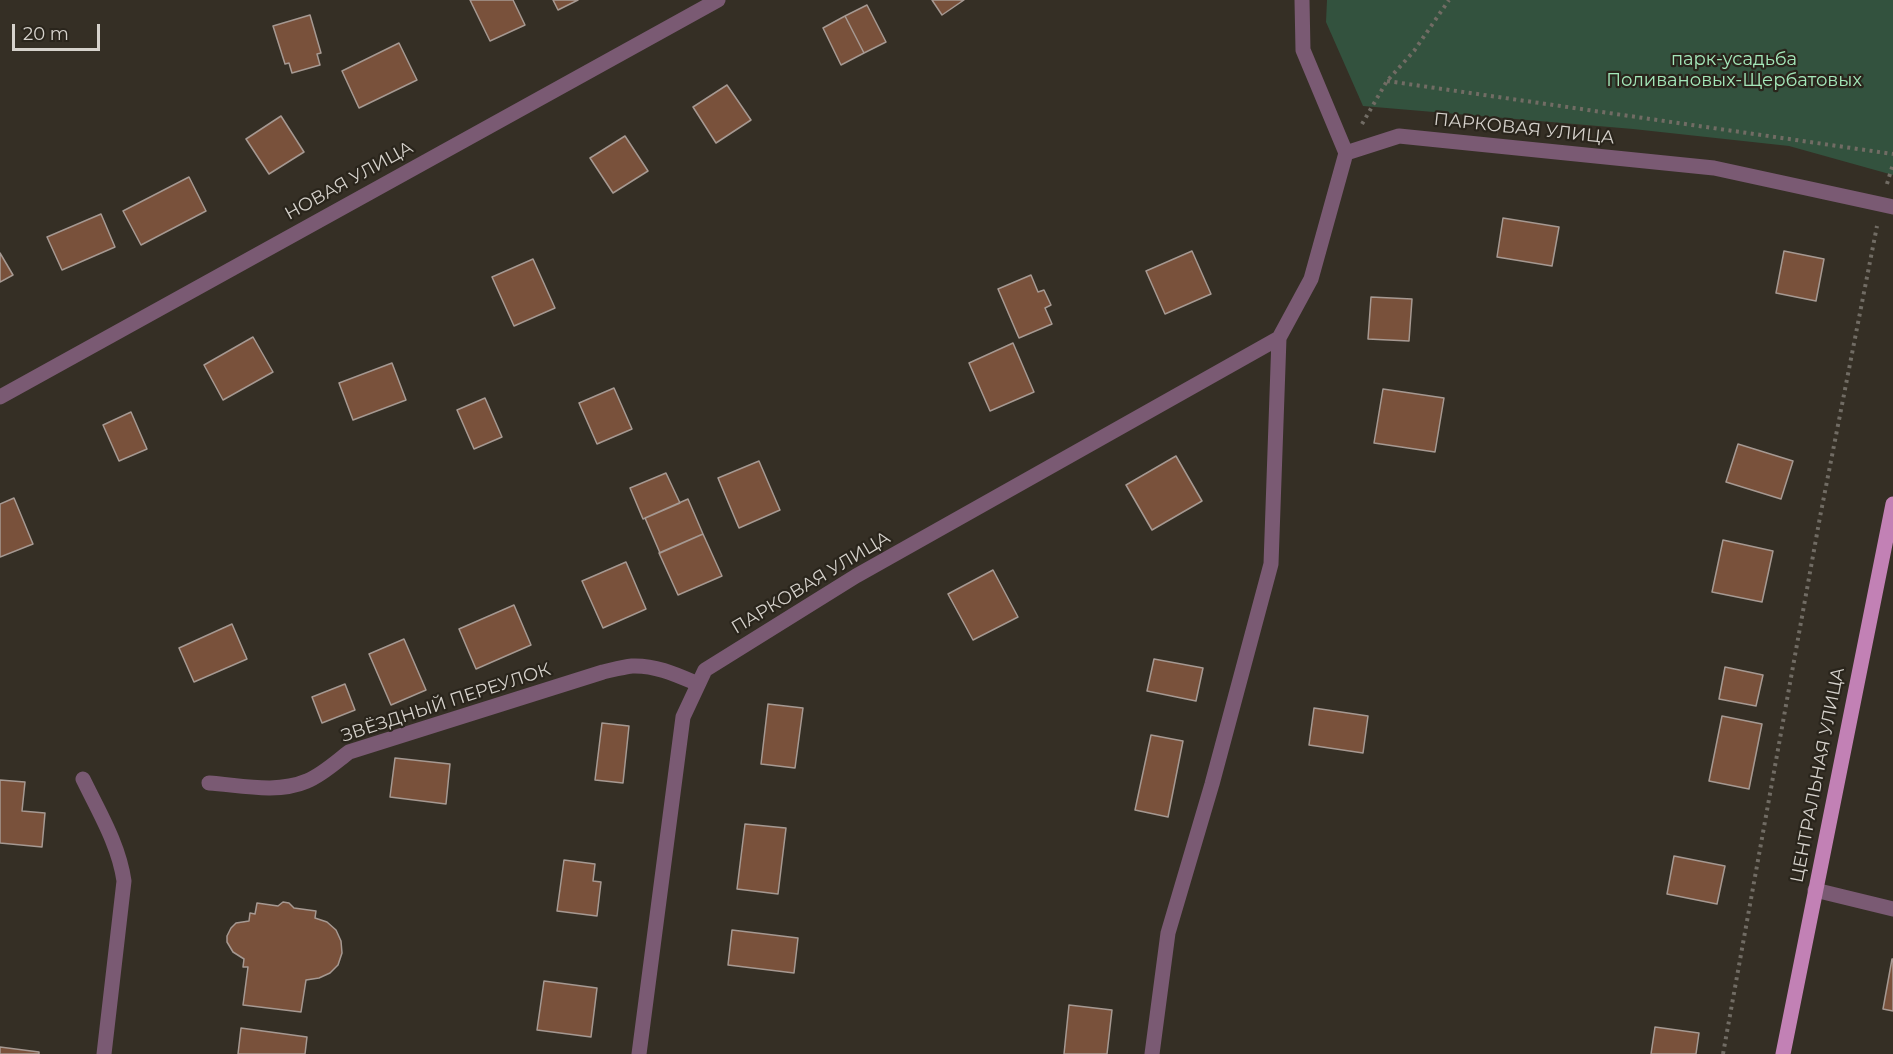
<!DOCTYPE html>
<meta charset="utf-8">
<style>
body{margin:0}
#map{position:relative;width:1893px;height:1054px;overflow:hidden;background:#352f25;font-family:Montserrat,sans-serif}
canvas{display:block}
.scale{position:absolute;left:12px;top:24px;width:88px;height:27px;box-sizing:border-box;border:3px solid #d6d2cc;border-top:0;padding-left:8px;font-size:18px;line-height:21px;white-space:nowrap;color:#d6d2cc;-webkit-text-stroke:4px #2a251c;paint-order:stroke}
</style>
<div id="map">
<canvas width="1893" height="1054"></canvas>
<div class="scale">20 m</div>
</div>
<script>
const ctx = document.querySelector('canvas').getContext('2d');
ctx.lineJoin = 'round';
function fillPath(path, color) {
  ctx.fillStyle = color;
  ctx.fill(path, 'evenodd');
}
function stroke(path, color, width, dash) {
  ctx.strokeStyle = color;
  ctx.lineWidth = width;
  ctx.lineCap = dash ? 'butt' : 'round';
  ctx.setLineDash(dash || []);
  ctx.stroke(path);
}
function drawText(font, color, halo, rows, align = 'center') {
  ctx.font = font + ' Montserrat,sans-serif';
  ctx.lineWidth = 4.5;
  ctx.setLineDash([]);
  ctx.textBaseline = 'middle';
  ctx.strokeStyle = halo;
  ctx.fillStyle = color;
  for (const [text, x, y, turn = 0] of rows) {
    ctx.save();
    ctx.translate(x, y);
    ctx.rotate((+turn || 0) * Math.PI / 180);
    ctx.textAlign = isNaN(turn) ? turn : align;
    if (halo) ctx.strokeText(text, 0, 0);
    ctx.fillText(text, 0, 0);
    ctx.restore();
  }
}
fillPath(new Path2D(`
 M 1327,0 L 1893,0 L 1893,175 L 1789,146 L 1633,129 L 1363,106 L 1326,22 Z`), '#33523e');
const building = new Path2D(`
 M 470,0 L 513,0 L 525,25 L 490,41 Z
 M 553,0 L 578,0 L 558,10 Z
 M 932,0 L 964,0 L 942,15 Z
 M 867,5 L 886,42 L 864,53 L 845,16 Z
 M 310,15 L 321,53 L 317,54 L 320,65 L 292,73 L 289,63 L 285,64 L 273,26 Z
 M 845,16 L 864,53 L 841,65 L 823,28 Z
 M 399,43 L 417,80 L 359,108 L 342,71 Z
 M 727,85 L 751,120 L 716,143 L 693,107 Z
 M 281,116 L 304,152 L 269,174 L 246,139 Z
 M 625,136 L 648,171 L 613,193 L 590,158 Z
 M 189,177 L 206,211 L 141,245 L 123,211 Z
 M 101,214 L 115,247 L 62,270 L 47,237 Z
 M 1503,218 L 1559,227 L 1552,266 L 1497,257 Z
 M 1192,251 L 1211,294 L 1165,314 L 1146,271 Z
 M 1784,251 L 1824,259 L 1816,301 L 1776,293 Z
 M 0,253 L 13,275 L 0,282 Z
 M 533,259 L 555,308 L 514,326 L 492,277 Z
 M 1031,275 L 1038,292 L 1044,290 L 1051,305 L 1045,308 L 1052,324 L 1019,338 L 998,289 Z
 M 1371,297 L 1412,299 L 1409,341 L 1368,339 Z
 M 253,337 L 273,372 L 223,400 L 204,365 Z
 M 1013,343 L 1034,392 L 990,411 L 969,363 Z
 M 392,363 L 406,400 L 353,420 L 339,383 Z
 M 614,388 L 632,429 L 597,444 L 579,403 Z
 M 1383,389 L 1444,398 L 1435,452 L 1374,443 Z
 M 485,398 L 502,437 L 474,449 L 457,410 Z
 M 131,412 L 147,449 L 119,461 L 103,425 Z
 M 1738,444 L 1793,461 L 1781,499 L 1726,482 Z
 M 1176,456 L 1202,501 L 1152,530 L 1126,485 Z
 M 759,461 L 780,510 L 739,528 L 718,478 Z
 M 666,473 L 680,503 L 643,519 L 630,488 Z
 M 14,498 L 33,544 L 0,557 L 0,504 Z
 M 688,499 L 703,534 L 660,553 L 645,518 Z
 M 703,534 L 722,576 L 678,595 L 659,553 Z
 M 1723,540 L 1773,551 L 1762,602 L 1712,592 Z
 M 626,562 L 646,609 L 603,628 L 582,581 Z
 M 993,570 L 1018,617 L 973,640 L 948,594 Z
 M 514,605 L 531,645 L 476,669 L 459,629 Z
 M 232,624 L 247,659 L 194,682 L 179,648 Z
 M 404,639 L 426,690 L 391,705 L 369,654 Z
 M 1154,659 L 1203,668 L 1196,701 L 1147,691 Z
 M 1725,667 L 1763,675 L 1756,706 L 1719,699 Z
 M 345,684 L 355,710 L 322,723 L 312,697 Z
 M 768,704 L 803,708 L 795,768 L 761,764 Z
 M 1314,708 L 1368,716 L 1363,753 L 1309,745 Z
 M 1722,716 L 1762,724 L 1749,789 L 1709,781 Z
 M 602,723 L 629,726 L 623,783 L 595,780 Z
 M 1151,735 L 1183,741 L 1168,817 L 1135,810 Z
 M 395,758 L 450,764 L 446,804 L 390,797 Z
 M 0,780 L 25,782 L 22,811 L 45,813 L 42,847 L 0,843 Z
 M 745,824 L 786,828 L 778,894 L 737,889 Z
 M 1674,856 L 1725,866 L 1717,904 L 1667,894 Z
 M 564,860 L 595,864 L 593,881 L 601,882 L 597,916 L 557,911 Z
 M 283,902 L 289,903 L 294,908 L 316,911 L 315,918 L 327,922 L 336,930 L 341,941 L 342,953 L 338,965 L 330,973 L 319,978 L 306,980 L 301,1012 L 243,1005 L 248,967 L 243,967 L 244,959 L 233,952 L 227,942 L 227,936 L 231,928 L 236,923 L 249,921 L 250,913 L 255,914 L 257,903 L 278,906 Z
 M 732,930 L 798,938 L 794,973 L 728,965 Z
 M 1892,959 L 1893,959 L 1893,1011 L 1883,1009 Z
 M 544,981 L 597,988 L 591,1037 L 537,1030 Z
 M 1069,1005 L 1112,1010 L 1107,1054 L 1064,1054 Z
 M 1655,1027 L 1699,1033 L 1696,1054 L 1651,1054 Z
 M 241,1028 L 307,1037 L 305,1054 L 238,1054 Z
 M 0,1047 L 39,1052 L 39,1054 L 0,1054 Z`);
fillPath(building, '#79513b');
stroke(building, '#a69992', 1.5);
stroke(new Path2D(`
 M 1387,81 L 1893,154
 M 1362,124 L 1387,81 L 1414,51 L 1449,0
 M 1887,184 L 1893,164
 M 1723,1054 L 1820,517 L 1877,226`), '#716c64', 4, [3, 4.5]);
stroke(new Path2D(`
 M 1302,0 L 1303,50 L 1346,153
 M 0,397 L 718,0
 M 83,779 C 99,812 119,845 124,881 L 104,1054
 M 209,783 C 240,785 277,794 307,781 C 322,775 336,762 349,752 L 603,672 C 612,670 623,667 632,666 C 656,665 677,675 698,684
 M 1815,890 L 1893,909
 M 639,1054 L 683,717 L 705,670 L 856,576 L 1279,338
 M 1152,1054 L 1168,933 L 1212,784 L 1271,564 L 1279,338 L 1311,279 L 1346,153 L 1399,136 L 1714,168 L 1893,207`), '#7a5a73', 15);
stroke(new Path2D(`
 M 1783,1054 L 1893,504`), '#c281b5', 15);
drawText('18px', '#a4e8ba', '#2a251c', [
 ["парк-усадьба",1734,60],
 ["Поливановых-Щербатовых",1734,81]
]);
drawText('18px', '#d6d2cc', '#2a251c', [
 ["ПАРКОВАЯ УЛИЦА",1524,129,6],
 ["НОВАЯ УЛИЦА",349,181,-29],
 ["ПАРКОВАЯ УЛИЦА",811,583,-31],
 ["ЗВЁЗДНЫЙ ПЕРЕУЛОК",446,703,-18],
 ["ЦЕНТРАЛЬНАЯ УЛИЦА",1818,775,-79]
]);
</script>
